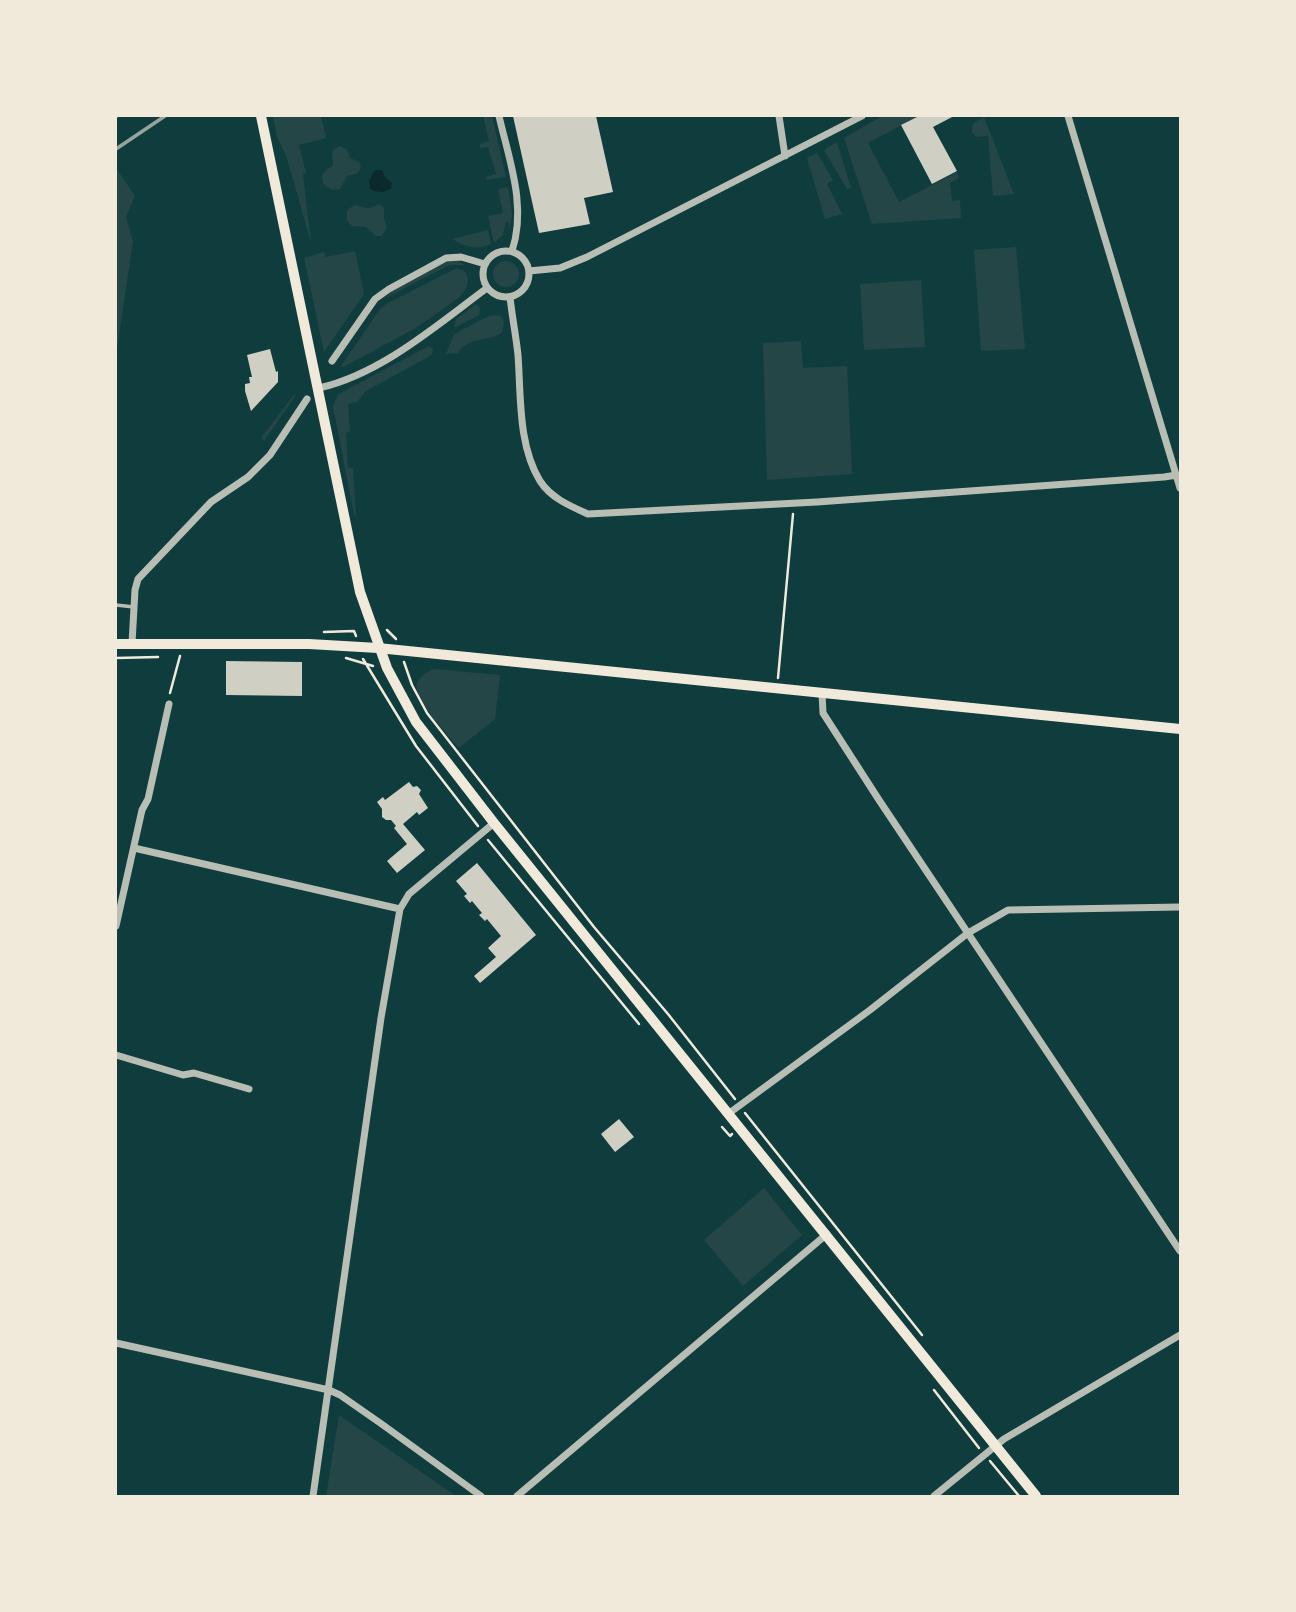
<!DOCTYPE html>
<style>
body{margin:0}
#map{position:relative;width:1296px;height:1612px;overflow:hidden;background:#0f3d3e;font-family:Lato,sans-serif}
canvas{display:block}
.frame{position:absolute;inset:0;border:117px solid #f1e9da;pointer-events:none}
</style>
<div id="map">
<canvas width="1296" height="1612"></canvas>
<div class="frame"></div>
</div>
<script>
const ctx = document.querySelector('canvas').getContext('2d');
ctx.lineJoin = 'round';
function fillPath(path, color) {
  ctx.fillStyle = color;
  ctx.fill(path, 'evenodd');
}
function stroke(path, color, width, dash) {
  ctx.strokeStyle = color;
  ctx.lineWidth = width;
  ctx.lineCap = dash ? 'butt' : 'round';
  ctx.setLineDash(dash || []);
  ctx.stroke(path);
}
fillPath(new Path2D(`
 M 273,116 L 321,116 L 326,138 L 299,145 L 306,173 L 303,174 L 311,243 L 287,158 L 277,137 Z
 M 483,116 L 492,116 L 506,177 L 487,180 L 486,177 L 496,174 L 488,147 L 480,148 L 480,144 L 489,141 Z
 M 882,116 L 919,116 L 868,143 L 899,202 L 957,172 L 959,178 L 950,183 L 952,201 L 960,200 L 961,218 L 872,224 L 844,138 Z
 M 984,117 L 1014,194 L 993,196 L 988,136 L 976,137 L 972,133 L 973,123 Z
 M 837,142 L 851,188 L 847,189 L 824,150 Z
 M 339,146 L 347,149 L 350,158 L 359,162 L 361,167 L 358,173 L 347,176 L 340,189 L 332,190 L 324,185 C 319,174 325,171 333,165 L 332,151 Z
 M 817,153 L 833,180 L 827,184 L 842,214 L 825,219 L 807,158 Z
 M 116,168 L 135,196 L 126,217 L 133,241 L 116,356 Z
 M 508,187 L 512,214 L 509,232 L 509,222 L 506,222 L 503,235 L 494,243 L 488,216 L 503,213 L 498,189 Z
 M 380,204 L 384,209 L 384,219 L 387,227 L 382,236 L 376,236 L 366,227 L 352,226 L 347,220 L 347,211 C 358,199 360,210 370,208 C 374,207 376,205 380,204 Z
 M 488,230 L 491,244 C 476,251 466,247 452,239 Z
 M 1016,247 L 1025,349 L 981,351 L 974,250 Z
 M 355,251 L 364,294 L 324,352 L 304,258 L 324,252 L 326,257 Z
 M 456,260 L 465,265 L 449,265 L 384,299 C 395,286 439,263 456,260 Z
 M493 274a13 13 0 1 1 26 0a13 13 0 1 1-26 0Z
 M 457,268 L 466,272 C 470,284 467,290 457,299 L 416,328 L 343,367 L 341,366 L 380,309 L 386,304 Z
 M 921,280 L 925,347 L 864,350 L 860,284 Z
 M 476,304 L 480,308 L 479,315 L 454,328 L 456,319 Z
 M 497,315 L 501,316 L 504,322 L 502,333 C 487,342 469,336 458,353 L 446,354 L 454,334 L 489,316 Z
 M 801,341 L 803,368 L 847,366 L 852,474 L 767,480 L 763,343 Z
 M 429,346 L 433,349 L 432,355 L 366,391 L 357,402 L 348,404 L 350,432 L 346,433 L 348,468 L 353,468 L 356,516 L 354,515 L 333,406 L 338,395 L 342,392 Z
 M 294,395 L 296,395 L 264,441 L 262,438 L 263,435 Z
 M 434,669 L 500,675 L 495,719 L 459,748 C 447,734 420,706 417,688 C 415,680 427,671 434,669 Z
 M 764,1188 L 802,1235 L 743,1286 L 704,1240 Z
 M 339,1415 L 456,1496 L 326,1496 Z`), '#244646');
fillPath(new Path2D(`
 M 375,170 L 382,170 L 385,177 L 392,183 L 391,189 L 383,192 L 373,191 L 370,188 L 369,180 Z`), '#0a2a2b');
fillPath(new Path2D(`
 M 513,116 L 596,116 L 613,192 L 584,198 L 590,224 L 539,233 Z
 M 919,116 L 954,116 L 933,127 L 957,171 L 932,184 L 901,125 Z
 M 270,349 L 276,372 L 278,371 L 278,382 L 251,411 L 245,391 L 245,384 L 250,383 L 249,377 L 252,377 L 247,355 Z
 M 226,661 L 302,662 L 302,696 L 226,695 Z
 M 409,782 L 413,787 L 417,786 L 421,790 L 419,794 L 428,808 L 419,815 L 417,812 L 403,824 L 425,850 L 397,873 L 387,861 L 407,844 L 394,828 L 396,826 L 391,820 L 386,820 L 382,817 L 382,809 L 377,802 L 383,797 L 385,800 Z
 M 477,863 L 536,935 L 480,983 L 474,976 L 496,957 L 488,948 L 501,936 L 487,919 L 485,921 L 479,915 L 482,913 L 472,901 L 470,903 L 464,896 L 467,894 L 456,881 Z
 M 619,1119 L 634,1137 L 615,1152 L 601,1134 Z`), '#cfcfc3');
stroke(new Path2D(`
 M 387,630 L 396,639
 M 324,632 L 354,631 L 356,636
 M 116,658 L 158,657
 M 346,658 L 373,666
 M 363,659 L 416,746 L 478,826
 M 404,662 L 412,685 L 427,713 L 594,927 L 668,1014 L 735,1099
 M 778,678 L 793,514
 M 170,693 L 180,656
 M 488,840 L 639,1024
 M 745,1113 L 922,1335
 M 722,1127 L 730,1136 L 732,1134
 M 934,1390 L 979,1448
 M 990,1461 L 1019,1496`), '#f1e9da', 2.5);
stroke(new Path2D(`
 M 116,605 L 134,607`), '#b8beb3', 3.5);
stroke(new Path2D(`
 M 499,116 C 509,160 527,206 512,251
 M 779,116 L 785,156
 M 1068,116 L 1180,488
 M483 274a23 23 0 1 1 46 0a23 23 0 1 1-46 0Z
 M 529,271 L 560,268 L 587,257 L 862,116
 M 510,297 C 512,316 516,336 518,355 C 521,396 518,445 540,481 C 551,498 570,506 588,514 L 817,502 L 1164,477 L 1177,475
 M 332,361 L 375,299 L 389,289 L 446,258 L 461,257 L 485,264
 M 319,388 C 381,374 437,325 487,288
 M 132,643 L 135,590 L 138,579 L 211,502 L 248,477 L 270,455 L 307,399
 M 822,693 L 823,713 L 879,800 L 1180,1251
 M 134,848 L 400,909
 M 116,926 L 142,810 L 148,799 L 169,704
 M 116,1055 L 183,1075 L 194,1073 L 249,1089
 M 728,1114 L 870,1010 L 968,933 L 1008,910 L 1180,907
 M 116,1343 L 329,1390 L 340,1395 L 383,1425 L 481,1496
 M 313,1496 L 381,1018 L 400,909 L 409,894 L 494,823
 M 517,1496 L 827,1234
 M 934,1496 L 1004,1439 L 1180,1335`), '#b8beb3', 7);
stroke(new Path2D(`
 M 116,644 L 309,644 L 378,648 L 1180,729`), '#f1e9da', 10);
stroke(new Path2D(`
 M 261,116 L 360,592 L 387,668 L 416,722 L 494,823 L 1036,1496`), '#f1e9da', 10);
stroke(new Path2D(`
 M 116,116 L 117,116
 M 116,149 L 165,116`), '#97a49c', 3.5);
</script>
